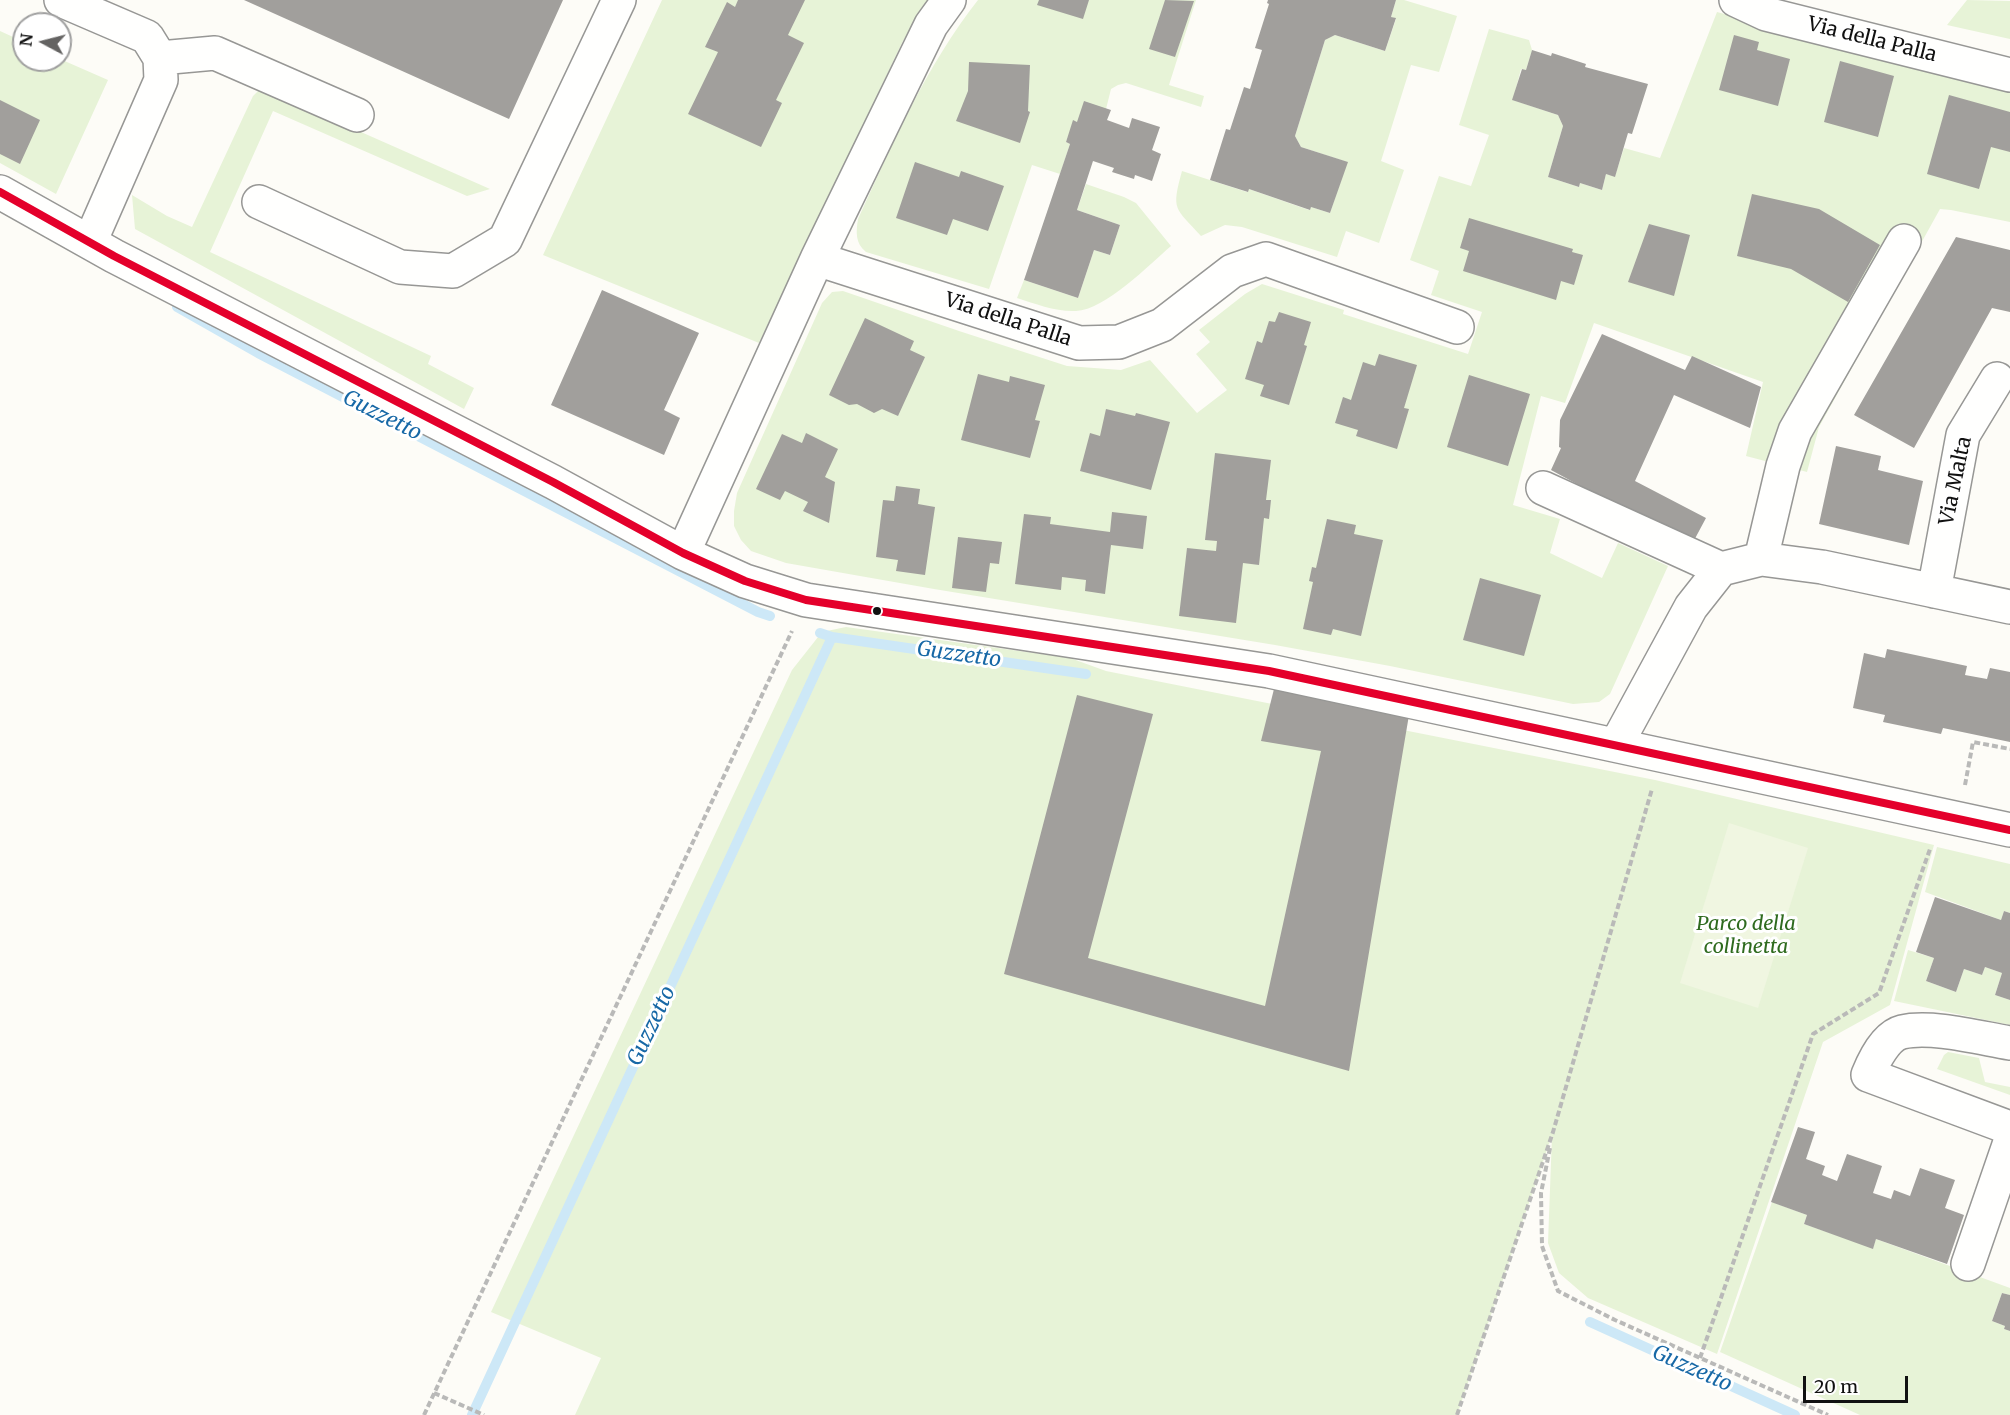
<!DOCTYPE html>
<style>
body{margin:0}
#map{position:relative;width:2010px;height:1415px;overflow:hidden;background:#fdfcf7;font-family:Merriweather,serif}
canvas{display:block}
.north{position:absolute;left:12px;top:12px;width:60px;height:60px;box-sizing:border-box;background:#fff;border:2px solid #a0a0a0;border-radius:50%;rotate:277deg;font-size:16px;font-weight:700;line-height:24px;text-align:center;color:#111}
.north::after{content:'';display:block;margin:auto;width:21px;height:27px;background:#646362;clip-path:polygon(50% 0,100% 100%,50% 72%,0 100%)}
.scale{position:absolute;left:1803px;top:1376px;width:105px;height:27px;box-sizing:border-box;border:3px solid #111;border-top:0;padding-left:8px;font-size:18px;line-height:21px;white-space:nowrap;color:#111;-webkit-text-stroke:4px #fff;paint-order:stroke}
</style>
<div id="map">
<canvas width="2010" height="1415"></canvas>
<div class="north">N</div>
<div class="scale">20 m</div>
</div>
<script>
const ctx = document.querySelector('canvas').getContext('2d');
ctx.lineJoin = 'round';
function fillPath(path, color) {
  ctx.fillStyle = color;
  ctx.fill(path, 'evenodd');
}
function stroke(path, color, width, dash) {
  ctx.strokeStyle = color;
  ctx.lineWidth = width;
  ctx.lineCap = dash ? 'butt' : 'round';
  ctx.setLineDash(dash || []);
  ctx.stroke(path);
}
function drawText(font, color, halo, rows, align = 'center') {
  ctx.font = font + ' Merriweather,serif';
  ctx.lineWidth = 6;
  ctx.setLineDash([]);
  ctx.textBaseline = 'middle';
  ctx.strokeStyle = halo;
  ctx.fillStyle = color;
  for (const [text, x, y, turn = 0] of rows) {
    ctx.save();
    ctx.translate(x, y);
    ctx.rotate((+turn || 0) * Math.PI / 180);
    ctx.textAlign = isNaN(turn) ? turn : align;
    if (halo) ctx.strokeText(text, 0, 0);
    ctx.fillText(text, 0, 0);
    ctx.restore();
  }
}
fillPath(new Path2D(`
 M 662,0 L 931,0 L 903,41 L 759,343 L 543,255 Z
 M 978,0 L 1196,0 L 1169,85 L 1204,96 L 1201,107 L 1126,83 L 1118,85 L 1111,89 L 1106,109 L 1077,122 L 1074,121 L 1066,142 L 1070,144 L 1060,174 L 1032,165 L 989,289 L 866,252 C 855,243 856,232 858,219 C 893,143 926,66 978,0 Z
 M 1396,0 L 1404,0 L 1457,16 L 1439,72 L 1411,65 L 1381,161 L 1404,170 L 1379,243 L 1346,231 L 1337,257 L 1242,227 L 1225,225 L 1201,236 C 1175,207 1171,211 1182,171 L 1247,192 L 1249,189 L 1309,210 L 1311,207 L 1330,213 L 1347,162 L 1301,147 L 1295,136 L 1325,40 L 1335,35 L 1385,51 L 1396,19 L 1391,17 Z
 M 1967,0 L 2010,1 L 2010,39 L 1947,25 Z
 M 1717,12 L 2010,90 L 2010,222 L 1951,210 L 1940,209 L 1819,427 L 1807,472 L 1746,456 L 1763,382 L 1594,323 L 1565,403 L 1541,396 L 1513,505 L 1560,519 L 1550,553 L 1602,578 L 1618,543 L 1668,566 L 1610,694 L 1599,702 L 1573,704 L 1390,666 L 1275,645 L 934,589 L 786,563 L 751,551 L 741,540 L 734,526 L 734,511 L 737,493 L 822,303 L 832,292 L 843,291 L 959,331 L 1067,366 L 1121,370 L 1150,360 L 1197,413 L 1227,390 L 1196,354 L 1210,342 L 1199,330 L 1245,294 L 1262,284 L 1344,310 L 1343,314 L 1468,354 L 1482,312 L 1431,295 L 1439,271 L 1410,260 L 1439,176 L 1471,186 L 1489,135 L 1459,125 L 1489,29 L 1529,40 L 1532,50 L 1526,70 L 1521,69 L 1513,100 L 1558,115 L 1563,126 L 1548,177 L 1579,187 L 1580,183 L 1602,190 L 1606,174 L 1615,176 L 1624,148 L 1660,158 Z
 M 0,31 L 24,42 L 24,60 L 60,59 L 108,80 L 56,194 L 0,163 Z
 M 266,90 L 490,189 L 467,196 L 273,111 L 210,252 L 431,356 L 428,364 L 474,388 L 464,409 L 135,229 L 132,195 L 167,216 L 192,227 L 253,96 L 258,91 Z
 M 1086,184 L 1124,197 L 1136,203 L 1171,246 C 1149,265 1105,310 1076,311 C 1056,312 1036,304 1017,298 L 1024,280 L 1078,298 L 1094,250 L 1110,255 L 1120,225 L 1077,210 Z
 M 846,627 L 1070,658 L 1106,671 L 1655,780 L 1934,845 L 1890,1005 L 1823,1042 L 1717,1354 L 1588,1298 L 1559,1273 L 1548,1243 L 1552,1135 L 1457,1415 L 575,1415 L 601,1358 L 491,1312 L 792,670 L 822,632 Z
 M 1937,847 L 2010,864 L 2010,913 L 2004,911 L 2001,920 L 1925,892 Z
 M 1908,950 L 1934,958 L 1926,981 L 1956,992 L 1964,969 L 1982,975 L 1985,967 L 2002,973 L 1995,995 L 2010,1000 L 2010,1025 L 1894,1001 Z
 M 1948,1052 L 1979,1058 L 1985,1082 L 2010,1087 L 2010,1095 L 1937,1069 L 1944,1055 Z
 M 1772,1202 L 1807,1215 L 1804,1224 L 1873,1248 L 1876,1239 L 2010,1288 L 2010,1295 L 2002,1293 L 1992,1321 L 2005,1326 L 2004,1329 L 2010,1331 L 2010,1415 L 1860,1415 L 1720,1352 Z`), '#e7f3d7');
fillPath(new Path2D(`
 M 1729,823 L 1808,848 L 1758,1008 L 1680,983 Z`), '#f0f6e1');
stroke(new Path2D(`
 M 177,307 L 258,353 L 758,612 L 770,616
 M 820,633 L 832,637 L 1086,674
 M 1590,1322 L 1795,1415
 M 472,1415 L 832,637`), '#cde8f7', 10);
fillPath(new Path2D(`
 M 244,0 L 563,0 L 509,119 Z
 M 738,0 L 805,0 L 788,35 L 804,43 L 776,100 L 782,103 L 761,147 L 688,114 L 718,52 L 705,47 L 727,2 L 735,7 Z
 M 1039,0 L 1089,0 L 1083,19 L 1037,5 Z
 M 1165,0 L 1194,1 L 1175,57 L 1149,49 Z
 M 1268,0 L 1396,0 L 1391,17 L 1396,18 L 1385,51 L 1335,35 L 1325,40 L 1295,136 L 1301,147 L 1348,162 L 1330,213 L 1311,207 L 1310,210 L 1249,189 L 1248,192 L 1210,180 L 1226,129 L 1230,130 L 1244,87 L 1250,89 L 1262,50 L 1255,48 L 1269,4 L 1267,3 Z
 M 1734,35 L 1759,42 L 1757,50 L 1790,59 L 1778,106 L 1719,90 Z
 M 1532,50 L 1551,56 L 1552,53 L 1586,64 L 1585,67 L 1648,84 L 1632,134 L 1628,133 L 1615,177 L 1606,174 L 1602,190 L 1580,183 L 1579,187 L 1548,177 L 1563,126 L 1558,115 L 1512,100 L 1522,69 L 1526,70 Z
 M 1840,61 L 1894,76 L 1878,137 L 1824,122 Z
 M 969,62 L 1030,65 L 1028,111 L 1030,112 L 1020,143 L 956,121 L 968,91 Z
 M 1949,95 L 2010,112 L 2010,152 L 1991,147 L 1979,189 L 1927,174 Z
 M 0,100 L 40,120 L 20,164 L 0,154 Z
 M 1084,101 L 1111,110 L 1107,120 L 1129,128 L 1132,118 L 1160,127 L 1152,150 L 1161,154 L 1152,181 L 1135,175 L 1134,179 L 1112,172 L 1114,168 L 1093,161 L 1077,210 L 1120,225 L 1110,255 L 1094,250 L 1078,298 L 1024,280 L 1070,144 L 1066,142 L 1073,120 L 1077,122 Z
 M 915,162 L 959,177 L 961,171 L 1004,186 L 988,231 L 953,219 L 947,235 L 896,218 Z
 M 1752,194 L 1819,209 L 1880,245 L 1848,302 L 1791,269 L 1737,256 Z
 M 1469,218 L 1573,249 L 1572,252 L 1583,255 L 1574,285 L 1561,281 L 1556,300 L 1463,271 L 1469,251 L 1460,248 Z
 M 1649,224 L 1690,235 L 1674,296 L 1628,282 Z
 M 1956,237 L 2010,250 L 2010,312 L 1992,308 L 1914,448 L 1854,415 Z
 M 602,290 L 699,333 L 664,410 L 680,418 L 664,455 L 551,405 Z
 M 1279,312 L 1311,322 L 1304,345 L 1307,346 L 1289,405 L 1260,396 L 1264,385 L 1245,379 L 1257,341 L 1262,343 L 1269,321 L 1275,322 Z
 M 865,318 L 914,341 L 910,350 L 925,357 L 898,416 L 882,409 L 874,413 L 857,404 L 849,405 L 829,395 Z
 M 1602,334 L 1685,370 L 1692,356 L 1761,387 L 1750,428 L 1674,395 L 1635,481 L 1706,518 L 1691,546 L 1551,470 L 1561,448 L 1559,447 L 1560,420 Z
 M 1379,354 L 1417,365 L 1404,408 L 1409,409 L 1397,449 L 1356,436 L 1358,430 L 1335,423 L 1343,397 L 1351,400 L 1363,362 L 1375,366 Z
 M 978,374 L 1009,382 L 1010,376 L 1045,385 L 1035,420 L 1040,421 L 1030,458 L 961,440 Z
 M 1469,375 L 1530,394 L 1508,466 L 1447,447 Z
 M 1106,409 L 1135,416 L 1136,413 L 1170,422 L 1151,490 L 1080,471 L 1090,433 L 1100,436 Z
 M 806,433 L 838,449 L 825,477 L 835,482 L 829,523 L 803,511 L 808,502 L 785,491 L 780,500 L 756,489 L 782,434 L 802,443 Z
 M 1836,446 L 1881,456 L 1878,470 L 1923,481 L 1909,545 L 1819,524 Z
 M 1215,453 L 1271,460 L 1266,500 L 1271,500 L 1269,519 L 1264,518 L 1259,565 L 1243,563 L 1236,623 L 1179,616 L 1187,548 L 1216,551 L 1217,541 L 1205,540 Z
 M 896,486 L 920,489 L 918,504 L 935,507 L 925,575 L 896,571 L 898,560 L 876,557 L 883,500 L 894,501 Z
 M 1112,512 L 1147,516 L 1143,549 L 1111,545 L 1105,594 L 1085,591 L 1086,580 L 1062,577 L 1061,590 L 1015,584 L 1024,514 L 1051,517 L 1050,524 L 1110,532 Z
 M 1327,519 L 1356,525 L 1354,534 L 1383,540 L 1361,636 L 1333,629 L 1331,635 L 1303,629 L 1313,582 L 1309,581 L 1312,567 L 1316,568 Z
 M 958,537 L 1002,542 L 999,564 L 990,563 L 986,592 L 952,588 Z
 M 1480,578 L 1541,595 L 1524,656 L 1463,640 Z
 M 1887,649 L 1967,666 L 1965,675 L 1987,679 L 1990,668 L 2010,672 L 2010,742 L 1943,728 L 1941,734 L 1883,722 L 1885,715 L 1853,708 L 1864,653 L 1885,658 Z
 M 1275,685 L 1409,715 L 1349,1071 L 1004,974 L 1077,695 L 1153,714 L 1088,958 L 1265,1006 L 1321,751 L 1261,741 Z
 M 1935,897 L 2001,920 L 2004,911 L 2010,913 L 2010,1000 L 1995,995 L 2002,973 L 1985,967 L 1982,975 L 1964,969 L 1956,992 L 1926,981 L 1934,958 L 1916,952 Z
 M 1798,1127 L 1815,1132 L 1806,1159 L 1825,1166 L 1822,1175 L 1837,1181 L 1847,1154 L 1882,1166 L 1873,1193 L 1891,1199 L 1894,1190 L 1910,1196 L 1920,1168 L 1955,1180 L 1945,1208 L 1964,1215 L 1947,1264 L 1876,1239 L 1873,1249 L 1804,1224 L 1807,1215 L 1771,1202 Z
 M 2002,1293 L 2010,1295 L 2010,1331 L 2004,1329 L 2005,1326 L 1992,1321 Z`), '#a19f9c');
const minor = new Path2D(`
 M 61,0 L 147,37 L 160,58 L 161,80 L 90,242
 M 1736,0 L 1766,14 L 2010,75
 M 160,58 L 215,53 L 357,115
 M 0,192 L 114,256 L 553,482 L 683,553 L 745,581 L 806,600 L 1269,671 L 2010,830
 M 259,202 L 400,267 L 453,271 L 505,240 L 619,0
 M 817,259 L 1079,343 L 1119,342 L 1162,325 L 1232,271 L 1266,259 L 1457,327
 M 1543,488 L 1721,569
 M 683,553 L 817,259 L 931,25 L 949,0
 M 1761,559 L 1783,466 L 1795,431 L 1904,241
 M 1934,591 L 1963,435 L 1997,379
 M 1616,745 L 1691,607 L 1721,569 L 1761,559 L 1822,567 L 2010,607
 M 2010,1043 C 1980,1038 1931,1025 1902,1032 C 1886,1036 1874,1060 1868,1075 L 2010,1128
 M 1968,1264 L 2010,1142`);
stroke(minor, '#979795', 36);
stroke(new Path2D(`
 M 1965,785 L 1973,742 L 2010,749
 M 1550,1148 L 1541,1193 L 1542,1246 L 1558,1291 L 1615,1320 L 1828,1415
 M 1700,1358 L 1813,1034 L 1879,993 L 1930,849
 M 434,1393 L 484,1415
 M 424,1415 L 792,631
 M 1457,1415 L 1553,1132 L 1652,789`), '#b9b9b8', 4, [6, 3]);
stroke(minor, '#fffffe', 33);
stroke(new Path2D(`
 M 0,192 L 114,256 L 553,482 L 683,553 L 745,581 L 806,600 L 1269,671 L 2010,830`), '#e4002b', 8);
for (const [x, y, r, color] of [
 [877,611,5,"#111"]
]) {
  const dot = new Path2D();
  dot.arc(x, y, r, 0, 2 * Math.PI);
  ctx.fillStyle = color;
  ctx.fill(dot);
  stroke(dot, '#fff', 2);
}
drawText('20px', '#111', '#fff', [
 ["Via della Palla",1872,40,14],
 ["Via della Palla",1008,320,18],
 ["Via Malta",1956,481,-78]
]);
drawText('italic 20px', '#2f6b1f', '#fff', [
 ["Parco della",1746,924],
 ["collinetta",1746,947]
]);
drawText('italic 21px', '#1768a6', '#fff', [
 ["Guzzetto",382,416,27],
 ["Guzzetto",959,655,8],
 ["Guzzetto",652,1026,-65],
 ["Guzzetto",1692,1369,24]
]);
</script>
